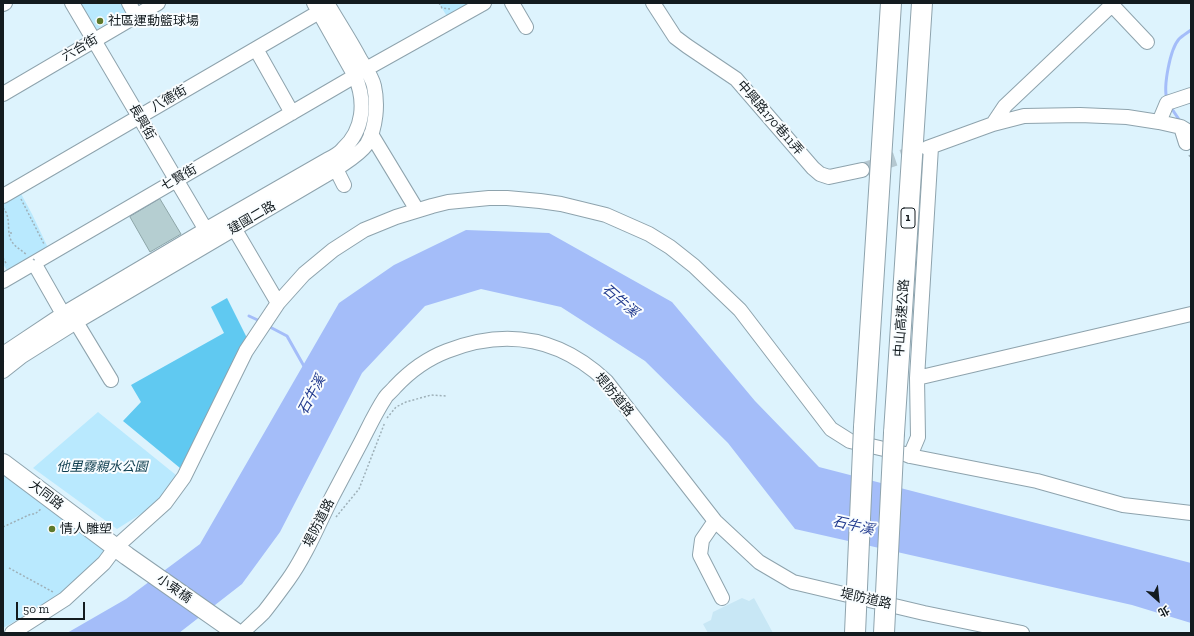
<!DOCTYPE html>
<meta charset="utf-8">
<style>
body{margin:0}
#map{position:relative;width:1194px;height:636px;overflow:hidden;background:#ddf3fd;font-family:"Zilla Slab","Noto Sans TC",serif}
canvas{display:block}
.frame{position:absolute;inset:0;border:4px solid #131b1f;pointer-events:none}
.north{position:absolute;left:1138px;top:580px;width:40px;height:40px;-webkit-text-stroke:3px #f9fdff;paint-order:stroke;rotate:153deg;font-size:11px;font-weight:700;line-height:16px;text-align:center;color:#131b1f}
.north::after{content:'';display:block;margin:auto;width:14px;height:18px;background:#131b1f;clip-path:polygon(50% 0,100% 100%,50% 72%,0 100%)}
.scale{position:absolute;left:16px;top:602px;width:69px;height:18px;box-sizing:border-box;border:2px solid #131b1f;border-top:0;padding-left:5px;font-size:12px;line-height:14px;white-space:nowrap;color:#131b1f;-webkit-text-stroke:3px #f9fdff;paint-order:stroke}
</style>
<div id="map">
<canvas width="1194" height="636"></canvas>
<div class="frame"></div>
<div class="north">北</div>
<div class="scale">50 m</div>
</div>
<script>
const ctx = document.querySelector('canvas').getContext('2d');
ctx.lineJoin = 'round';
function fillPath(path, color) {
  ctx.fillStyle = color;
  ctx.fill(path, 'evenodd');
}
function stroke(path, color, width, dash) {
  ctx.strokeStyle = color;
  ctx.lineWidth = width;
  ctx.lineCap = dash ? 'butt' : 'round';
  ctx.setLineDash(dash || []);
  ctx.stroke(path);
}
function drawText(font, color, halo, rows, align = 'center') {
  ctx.font = font + ' "Zilla Slab","Noto Sans TC",serif';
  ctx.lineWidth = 4;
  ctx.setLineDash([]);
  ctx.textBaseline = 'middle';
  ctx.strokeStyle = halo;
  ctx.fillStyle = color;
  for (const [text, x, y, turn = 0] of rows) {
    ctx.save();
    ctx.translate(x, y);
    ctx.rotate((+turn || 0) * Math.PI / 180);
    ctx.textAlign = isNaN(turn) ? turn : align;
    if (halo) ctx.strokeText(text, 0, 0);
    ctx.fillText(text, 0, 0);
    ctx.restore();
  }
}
fillPath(new Path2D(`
 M 742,598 L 749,601 L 754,598 L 773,633 L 708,633 L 703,624 L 711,620 L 713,612 Z`), '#c8e7f5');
fillPath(new Path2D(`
 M 78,3 L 123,3 L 127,11 L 94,31 Z
 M 439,3 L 477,3 L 449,20 Z
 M 19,190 L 32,214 L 50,252 L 10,275 L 3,264 L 3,200 Z
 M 98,412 L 176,475 L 161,498 L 144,512 L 117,529 L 33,468 Z
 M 3,474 L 110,550 L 60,596 L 3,628 Z`), '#b9e9fe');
fillPath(new Path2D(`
 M 227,298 L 248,340 L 180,468 L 123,421 L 141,402 L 131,385 L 224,333 L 211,307 Z`), '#60c9f1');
fillPath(new Path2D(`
 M 466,230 L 549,233 L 672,302 L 755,401 L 819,467 L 1191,563 L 1191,623 L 1132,605 L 795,529 L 728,443 L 645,361 L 561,307 L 481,289 L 425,306 L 362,373 L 280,532 L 242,584 L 179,633 L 67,633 L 126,599 L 200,544 L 339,303 L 394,265 Z`), '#a4bdf9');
stroke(new Path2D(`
 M 1167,99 C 1163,87 1170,49 1179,39 C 1182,36 1187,33 1191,30
 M 1170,106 L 1180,121
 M 249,316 L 262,322
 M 268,326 L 287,336 L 305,368`), '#a4bdf9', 3);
const building = new Path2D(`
 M 160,199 L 181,234 L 150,252 L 130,217 Z`);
fillPath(building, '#b5ced1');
stroke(building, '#8da5a8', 1);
stroke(new Path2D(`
 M 862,170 L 921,150`), '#b5c8d1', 14, [14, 7]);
const minor = new Path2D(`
 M 72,3 L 210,237
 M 129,3 L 136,16
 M 512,3 L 526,27
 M 653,3 L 675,37 L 687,46 L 736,79 L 813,168 L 820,174 L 829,177 L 862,170
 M 3,4 L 5,3
 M 1112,5 L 1147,42
 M 256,49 L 292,113
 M 366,69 L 484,3
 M 3,94 L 158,3
 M 1159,122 L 1167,103 L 1191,95
 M 993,124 L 1005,106 L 1114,3
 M 1181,127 L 1186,143
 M 371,134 L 417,210
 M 927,148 L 993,124 L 1024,116 L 1080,115 L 1127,117 L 1159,122 L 1181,127 L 1191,133
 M 336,169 L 344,185
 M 3,196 L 326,8
 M 234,228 L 278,303
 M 34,263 L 63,314 L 76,322 L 111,380
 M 3,281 L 355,76
 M 3,354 L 63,314 L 205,230 L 327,160 C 333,157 339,154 343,149 C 364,130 366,101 355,76 L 314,3
 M 3,371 L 22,356 L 76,322 L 336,169 C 346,162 359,155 367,144 C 376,128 378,104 374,86 C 372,77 365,67 360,59 C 350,40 338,22 327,3
 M 917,378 L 931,147
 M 910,456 L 918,437 L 917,378 L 1191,314
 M 715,521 L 702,540 L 700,555 L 722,598
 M 12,633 L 65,599 L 104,563 L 116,547 L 165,503 L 184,477 L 246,351 L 278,303 L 304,274 L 333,250 L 364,230 L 396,217 L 432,206 L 448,202 L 489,198 L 507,198 L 540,201 L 561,204 L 606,215 L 649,234 L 670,247 L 694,266 L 740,310 L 831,429 L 850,441 L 905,454 L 910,456 L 1037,481 L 1123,505 L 1191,513
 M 242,633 C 249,626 257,619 264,612 C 272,602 280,591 288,580 C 306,555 318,525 332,497 C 341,480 350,463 359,446 C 367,431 375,413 385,398 C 387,394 392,391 395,387 C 410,371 426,359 447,351 C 506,328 559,337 606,381 L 715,521 L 759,562 L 793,582 L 924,613 L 1022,633`);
const major = new Path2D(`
 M 3,463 L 127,556 L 237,633`);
const highway = new Path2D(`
 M 864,427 L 891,3
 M 894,433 L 922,3`);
stroke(minor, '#8ea3ad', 16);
stroke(major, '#8ea3ad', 20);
stroke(highway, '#8ea3ad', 22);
stroke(new Path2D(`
 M 439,3 L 442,8 L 450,9
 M 1189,155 L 1191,159
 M 21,199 L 44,244
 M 3,208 C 11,217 7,228 10,238 C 13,246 20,249 26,254
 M 10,233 L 14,233
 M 3,258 L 7,265
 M 387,418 L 396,407 L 406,402 L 431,395 L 446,396
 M 336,517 L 359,489 L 385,422
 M 3,527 L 31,514 L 35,514 L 41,509
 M 9,568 L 53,592`), '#9eb0b8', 1.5, [2, 2]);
stroke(minor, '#fff', 14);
stroke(major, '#fff', 18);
stroke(highway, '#fff', 20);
const highwayBridge = new Path2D(`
 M 855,633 L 864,427
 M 884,633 L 894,433`);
stroke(highwayBridge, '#8ea3ad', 22, []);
stroke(new Path2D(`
 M 33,259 L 36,261`), '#9eb0b8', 1.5, [2, 2]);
stroke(highwayBridge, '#fff', 20);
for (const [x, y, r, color] of [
 [100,21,4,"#5f792c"],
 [52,529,4,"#5f792c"]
]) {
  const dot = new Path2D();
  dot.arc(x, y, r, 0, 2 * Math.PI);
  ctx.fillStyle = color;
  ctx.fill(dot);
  stroke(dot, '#f9fdff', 1.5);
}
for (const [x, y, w] of [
 [908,218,14]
]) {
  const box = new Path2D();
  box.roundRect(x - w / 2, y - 10, w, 20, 3);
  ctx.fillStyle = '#f9fdff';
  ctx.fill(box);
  stroke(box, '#131b1f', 1);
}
drawText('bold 12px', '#131b1f', null, [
 ["1",908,218]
]);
drawText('13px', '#131b1f', '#f9fdff', [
 ["社區運動籃球場",108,21],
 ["情人雕塑",60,529]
], 'left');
drawText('13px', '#131b1f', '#f9fdff', [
 ["六合街",80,48,-30],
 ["八德街",169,99,-30],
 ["中興路170巷11弄",770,118,49],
 ["長興街",142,122,60],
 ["七賢街",179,178,-30],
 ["建國二路",252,218,-30],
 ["中山高速公路",902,318,-86],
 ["堤防道路",614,395,50],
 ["大同路",46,495,37],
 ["堤防道路",319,523,-63],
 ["小東橋",174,589,35],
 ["堤防道路",866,599,13]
]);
drawText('italic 13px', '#0c3c4d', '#f9fdff', [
 ["他里霧親水公園",102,467]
]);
drawText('italic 14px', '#213a8e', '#f9fdff', [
 ["石牛溪",620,301,41],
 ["石牛溪",312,395,-62],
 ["石牛溪",853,526,13]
]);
</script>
